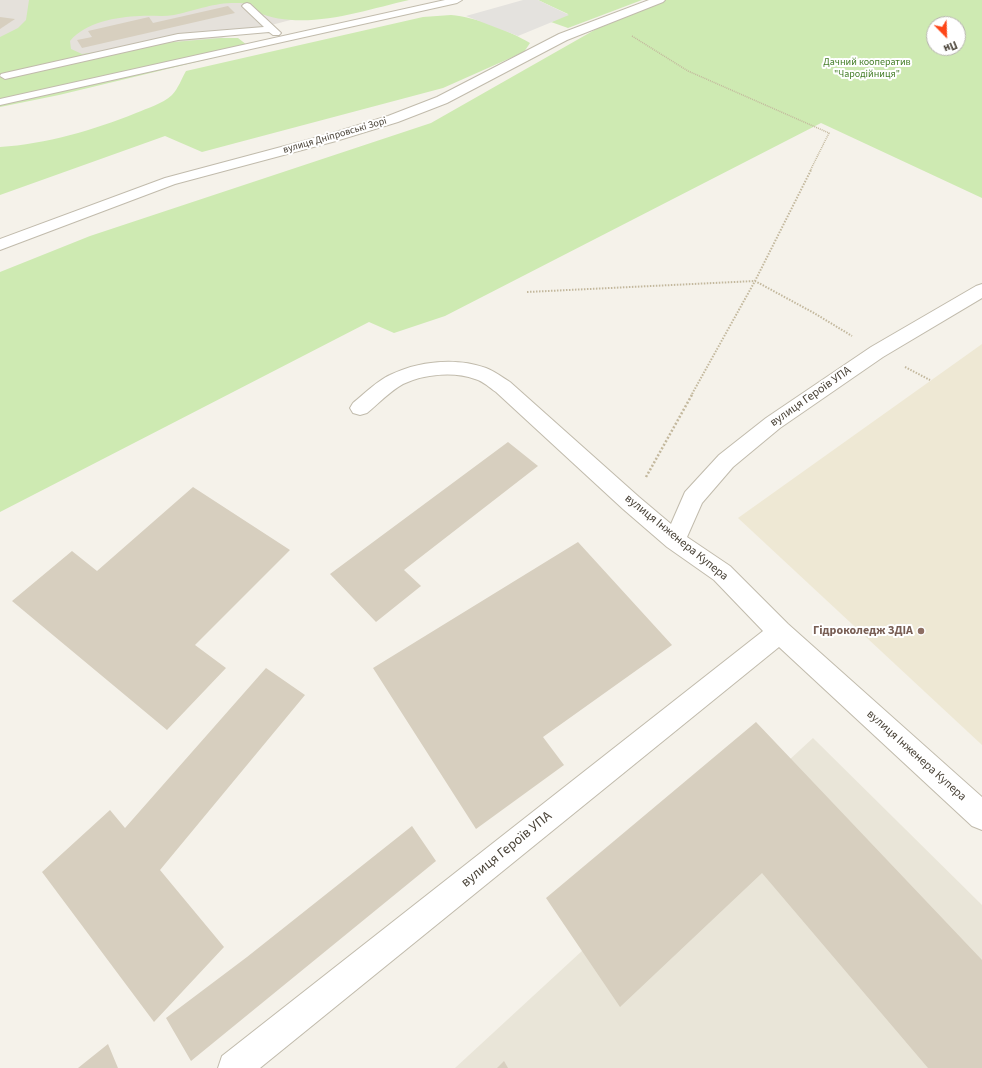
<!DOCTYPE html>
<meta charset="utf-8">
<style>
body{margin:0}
#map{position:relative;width:982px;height:1068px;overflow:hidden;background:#f5f2ea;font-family:"Source Sans 3",sans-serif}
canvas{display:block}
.north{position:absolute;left:926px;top:16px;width:40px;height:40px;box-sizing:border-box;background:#fff;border:1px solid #b7b4af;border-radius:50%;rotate:157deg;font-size:11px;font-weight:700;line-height:16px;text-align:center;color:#4a4338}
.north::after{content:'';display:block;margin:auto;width:14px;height:18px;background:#fe4618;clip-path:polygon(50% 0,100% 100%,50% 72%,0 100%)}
</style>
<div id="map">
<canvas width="982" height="1068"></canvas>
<div class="north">Пн</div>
</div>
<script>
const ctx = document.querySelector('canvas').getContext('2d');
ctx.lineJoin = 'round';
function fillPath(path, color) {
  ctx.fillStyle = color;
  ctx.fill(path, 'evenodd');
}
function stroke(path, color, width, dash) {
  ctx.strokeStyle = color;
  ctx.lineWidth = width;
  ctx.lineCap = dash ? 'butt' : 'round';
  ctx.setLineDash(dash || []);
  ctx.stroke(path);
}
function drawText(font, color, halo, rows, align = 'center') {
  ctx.font = font + ' "Source Sans 3",sans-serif';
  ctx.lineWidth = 4;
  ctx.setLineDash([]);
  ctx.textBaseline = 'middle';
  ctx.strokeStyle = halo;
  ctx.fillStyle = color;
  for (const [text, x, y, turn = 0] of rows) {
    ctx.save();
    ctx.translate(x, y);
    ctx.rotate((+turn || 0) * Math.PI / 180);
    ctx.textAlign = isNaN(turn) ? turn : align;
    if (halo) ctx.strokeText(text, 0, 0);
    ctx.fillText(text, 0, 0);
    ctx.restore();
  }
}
fillPath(new Path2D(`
 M 813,738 L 982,905 L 982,1068 L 455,1068 Z`), '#e9e5d8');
fillPath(new Path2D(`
 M 0,0 L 367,0 L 0,96 Z`), '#e5e1db');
fillPath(new Path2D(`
 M 982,344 L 982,745 L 738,518 Z`), '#eee8d4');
fillPath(new Path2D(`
 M 29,0 L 409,0 C 361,11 304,32 256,12 L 252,4 C 219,0 205,8 174,15 C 163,17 152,15 140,16 C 116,17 86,22 70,41 L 71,49 L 82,54 L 163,43 L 220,38 L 238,38 L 247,45 L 217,57 L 59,95 L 0,107 L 0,37 L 18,28 L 26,20 Z
 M 538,0 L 642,0 L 568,28 L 551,22 L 568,14 Z
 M 659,0 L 982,0 L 982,198 L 821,123 L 445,316 L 394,333 L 369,322 L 0,512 L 0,272 L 90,236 L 431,123 L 598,28 L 609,24 L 603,21 ZM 934,24 L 958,24 L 958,48 L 934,48 Z
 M 451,15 C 476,17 508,30 530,43 L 524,52 L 443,88 L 202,152 L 165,136 L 0,195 L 0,147 C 46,144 94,130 136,113 C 148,108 162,104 172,95 C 178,89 182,78 186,71 L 423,17 Z`), '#ceeab2');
fillPath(new Path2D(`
 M 523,0 L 538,0 L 569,15 L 518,36 L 466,16 Z`), '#e4e2de');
fillPath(new Path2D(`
 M 228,6 L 235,13 L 82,48 L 77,40 L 92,37 L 88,31 L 149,17 L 153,23 Z
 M 0,17 L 15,19 L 0,29 Z
 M 508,442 L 538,466 L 404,570 L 421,586 L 376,622 L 330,574 Z
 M 193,487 L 290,550 L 195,645 L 226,668 L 167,730 L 12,601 L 72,551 L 97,571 Z
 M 578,542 L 672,645 L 543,737 L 564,765 L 476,829 L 373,668 Z
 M 266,668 L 305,695 L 160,870 L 224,947 L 154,1022 L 42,872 L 110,810 L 125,828 Z
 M 756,722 L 982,960 L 982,1068 L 928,1068 L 762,873 L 620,1007 L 546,898 Z
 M 412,826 L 436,861 L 191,1061 L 166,1018 L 247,957 Z
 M 108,1044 L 118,1068 L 78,1068 Z
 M 504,1061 L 508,1068 L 497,1068 Z`), '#d7cfbf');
const service = new Path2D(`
 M 445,0 L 462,0 L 457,3 L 0,105 L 0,99 Z
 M 247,3 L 250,4 L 279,31 L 281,33 L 279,35 L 273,35 L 269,32 L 178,40 L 5,79 L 0,76 L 1,74 L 5,73 L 178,34 L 264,27 L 244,8 L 242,6 L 244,4 Z`);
const minor = new Path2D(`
 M 649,0 L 665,0 L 663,2 L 567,40 L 447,103 L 398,122 L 336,141 L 175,184 L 0,250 L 0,239 L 165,178 L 326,135 L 388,116 L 437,97 L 559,34 Z
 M 982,284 L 982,298 L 883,357 L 780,428 L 733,467 L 702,503 L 687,537 L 730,566 L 788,624 L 982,797 L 982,830 L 972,826 L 779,647 L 260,1068 L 218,1068 L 222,1056 L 763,631 L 714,580 L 667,547 L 623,509 L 496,392 C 490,388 483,381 475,379 C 454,371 424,374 403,384 C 390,391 378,404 367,413 L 360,415 L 353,413 L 350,408 L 353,403 C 364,394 377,381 390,375 C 418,361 456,357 486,368 C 494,371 502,377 510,382 L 639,497 L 671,524 L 685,492 L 719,455 L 766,418 L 871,347 L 976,286 Z`);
stroke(service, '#c1bbac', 2);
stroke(minor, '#c1bbac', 2);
stroke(new Path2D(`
 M 632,36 L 688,71 L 829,133 L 810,171`), '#c3b89d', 1.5, [1, 1]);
stroke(new Path2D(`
 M 527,292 L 755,281 L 814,313 L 852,336
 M 905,367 L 930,380
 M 692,394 L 755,281 L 811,170`), '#c3b89d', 2, [1.5, 1.5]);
stroke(new Path2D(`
 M 646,477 L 693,393`), '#c3b89d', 2.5, [2, 2]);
fillPath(service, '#fff');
fillPath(minor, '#fff');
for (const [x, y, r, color] of [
 [921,631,4,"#8d6e63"]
]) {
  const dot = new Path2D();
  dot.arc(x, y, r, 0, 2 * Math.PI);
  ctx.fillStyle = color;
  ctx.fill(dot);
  stroke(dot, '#fff', 1.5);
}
drawText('10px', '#457e29', '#fff', [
 ["Дачний кооператив",867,63],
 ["\"Чародійниця\"",867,75]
]);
drawText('10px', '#4a4338', '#fff', [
 ["вулиця Дніпровські Зорі",335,136,-16]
]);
drawText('12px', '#4a4338', '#fff', [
 ["вулиця Героїв УПА",811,397,-35],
 ["вулиця Інженера Купера",676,538,39],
 ["вулиця Інженера Купера",916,756,42]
]);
drawText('bold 12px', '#785e54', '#fff', [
 ["Гідроколедж ЗДIА",913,631]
], 'right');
drawText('14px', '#4a4338', '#fff', [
 ["вулиця Героїв УПА",507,850,-39]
]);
</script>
